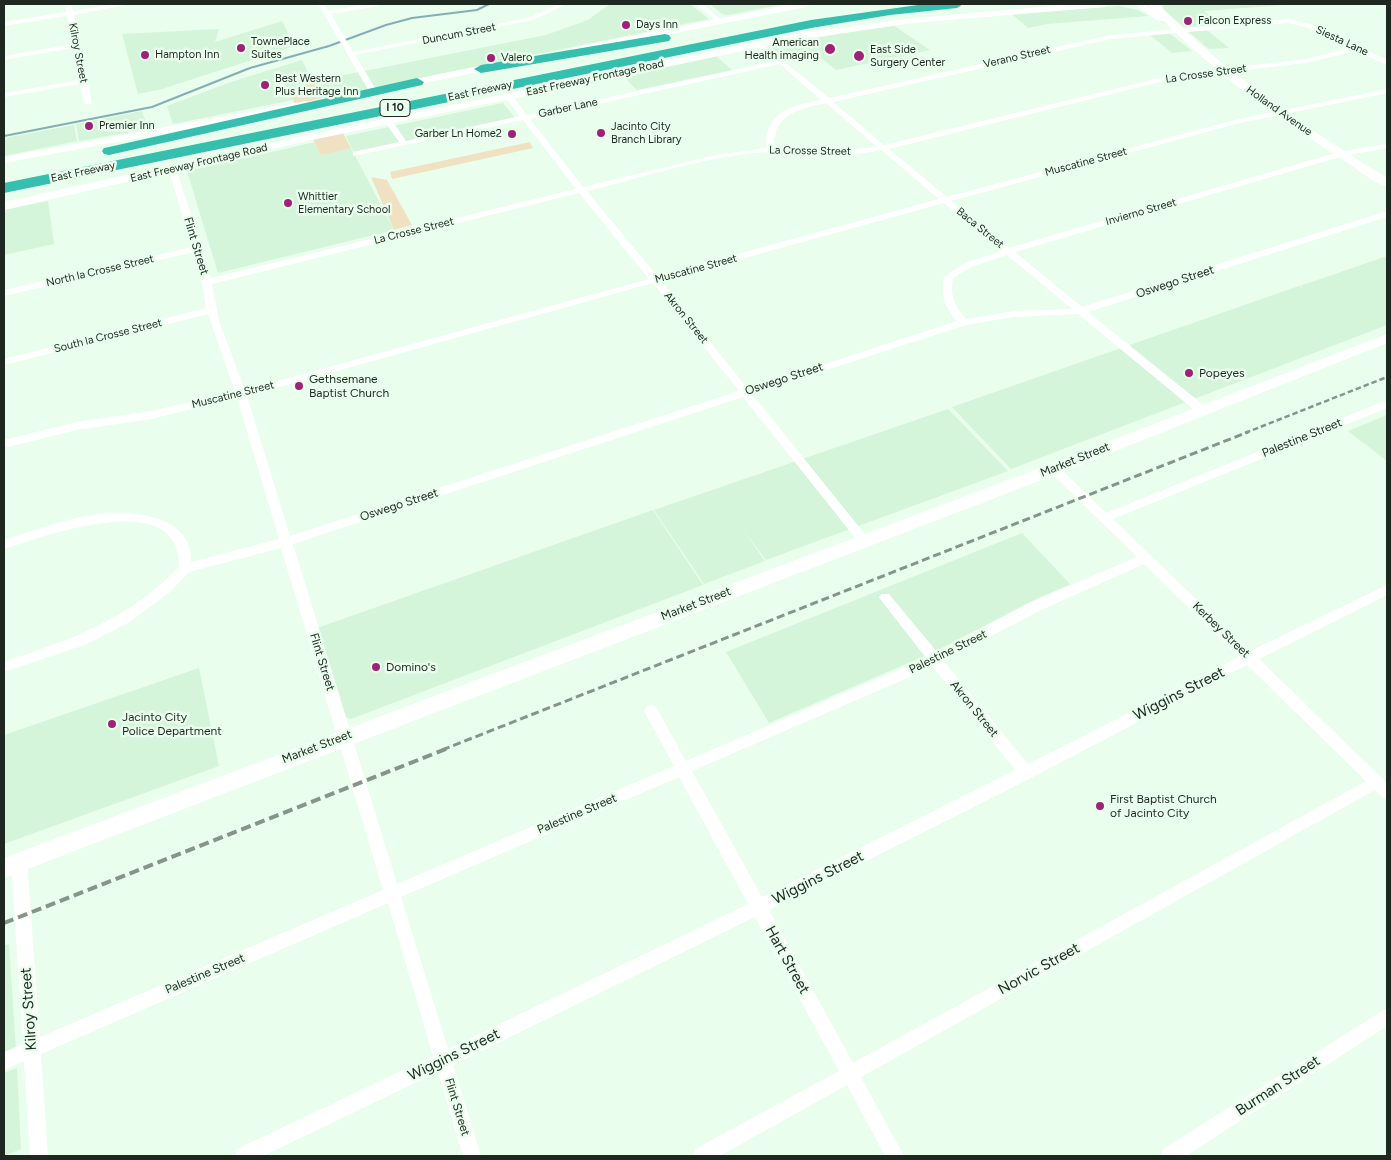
<!DOCTYPE html>
<style>
body{margin:0}
#map{position:relative;width:1391px;height:1160px;overflow:hidden;background:#e9feec;font-family:Figtree,sans-serif}
canvas{display:block}
.frame{position:absolute;inset:0;border:5px solid #1e2820;pointer-events:none}
</style>
<div id="map">
<canvas width="1391" height="1160"></canvas>
<div class="frame"></div>
</div>
<script>
const ctx = document.querySelector('canvas').getContext('2d');
ctx.lineJoin = 'round';
function fillPath(path, color) {
  ctx.fillStyle = color;
  ctx.fill(path, 'evenodd');
}
function stroke(path, color, width, dash) {
  ctx.strokeStyle = color;
  ctx.lineWidth = width;
  ctx.lineCap = dash ? 'butt' : 'round';
  ctx.setLineDash(dash || []);
  ctx.stroke(path);
}
function drawText(font, color, halo, rows, align = 'center') {
  ctx.font = font + ' Figtree,sans-serif';
  ctx.lineWidth = 5;
  ctx.setLineDash([]);
  ctx.textBaseline = 'middle';
  ctx.strokeStyle = halo;
  ctx.fillStyle = color;
  for (const [text, x, y, turn = 0] of rows) {
    ctx.save();
    ctx.translate(x, y);
    ctx.rotate((+turn || 0) * Math.PI / 180);
    ctx.textAlign = isNaN(turn) ? turn : align;
    if (halo) ctx.strokeText(text, 0, 0);
    ctx.fillText(text, 0, 0);
    ctx.restore();
  }
}
fillPath(new Path2D(`
 M 610,4 L 690,4 L 709,19 L 323,98 L 314,81 L 546,35 L 588,20 Z
 M 710,4 L 784,4 L 728,15 L 722,14 Z
 M 1163,4 L 1282,4 L 1284,5 L 1204,11 L 1220,25 L 1184,27 L 1164,10 Z
 M 1119,6 L 1138,10 L 1148,16 L 1047,24 L 1028,28 L 1012,14 Z
 M 282,21 L 295,46 L 162,89 L 138,94 L 122,34 L 219,29 L 215,42 Z
 M 893,25 L 930,50 L 836,70 L 811,50 L 781,57 L 769,46 Z
 M 1207,30 L 1229,48 L 1209,49 L 1188,31 Z
 M 1169,33 L 1192,51 L 1172,53 L 1150,35 Z
 M 716,56 L 732,70 L 637,90 L 624,77 Z
 M 302,60 L 313,83 L 288,89 L 293,100 L 173,124 L 167,106 L 231,82 Z
 M 503,103 L 515,118 L 354,153 L 346,136 Z
 M 142,111 L 148,129 L 79,141 L 76,124 Z
 M 74,125 L 77,141 L 4,156 L 4,138 Z
 M 315,142 L 321,154 L 351,148 L 394,230 L 218,273 L 187,171 Z
 M 48,201 L 54,244 L 4,255 L 4,210 Z
 M 1387,256 L 1387,325 L 1011,469 L 952,407 L 1299,286 L 1308,292 L 1300,286 Z
 M 948,409 L 1008,471 L 766,560 L 741,527 L 765,561 L 704,584 L 654,510 Z
 M 1387,415 L 1387,461 L 1348,431 Z
 M 653,510 L 703,585 L 351,719 L 343,716 L 317,628 Z
 M 1022,533 L 1070,584 L 1028,603 L 936,651 L 769,723 L 726,652 Z
 M 199,668 L 219,766 L 4,844 L 4,735 Z
 M 9,944 L 16,1050 L 4,1055 L 4,946 Z
 M 17,1068 L 21,1149 L 4,1156 L 4,1073 Z`), '#d4f5d9');
fillPath(new Path2D(`
 M 315,83 L 323,98 L 295,104 L 288,89 Z
 M 343,133 L 351,148 L 321,155 L 313,139 Z
 M 530,142 L 533,148 L 392,179 L 390,172 Z
 M 371,177 L 387,180 L 412,225 L 394,230 Z`), '#f1e1c3');
stroke(new Path2D(`
 M 4,136 L 152,107 L 250,68 L 329,46 L 386,25 L 412,18 L 477,10 L 489,4`), '#84aeb6', 2);
fillPath(new Path2D(`
 M 65,4 L 71,4 L 73,11 L 116,4 L 130,4 L 74,15 L 92,103 L 88,105 L 84,103 L 80,84 L 4,97 L 4,93 L 80,80 L 73,48 L 4,60 L 4,56 L 73,44 L 67,16 L 4,26 L 4,22 L 66,12 Z
 M 318,4 L 324,4 L 328,11 L 368,4 L 381,4 L 378,6 L 331,14 L 353,52 L 508,22 L 531,17 L 558,4 L 566,4 L 533,20 L 355,55 L 377,91 L 373,93 L 369,91 Z
 M 695,4 L 702,4 L 723,21 L 718,22 Z
 M 1288,19 L 1310,24 L 1387,60 L 1387,65 L 1355,51 L 1306,63 L 1176,78 L 889,149 L 947,197 L 1235,120 L 1387,89 L 1387,93 L 1236,124 L 951,201 L 1009,248 L 1339,152 L 1387,144 L 1387,148 L 1343,156 L 1015,252 L 1082,307 L 1387,211 L 1387,217 L 1088,312 L 1206,407 L 1207,410 L 1206,413 L 1198,413 L 1078,314 L 1014,317 L 966,325 L 752,394 L 868,538 L 870,541 L 868,544 L 860,544 L 743,397 L 293,544 L 397,884 L 674,766 L 644,711 L 646,707 L 651,705 L 656,707 L 686,761 L 926,658 L 881,600 L 879,597 L 881,594 L 889,594 L 937,652 L 1029,603 L 1137,557 L 1050,472 L 1048,469 L 1050,466 L 1058,466 L 1106,513 L 1387,400 L 1387,408 L 1113,519 L 1250,651 L 1387,585 L 1387,595 L 1259,659 L 1387,783 L 1387,799 L 1382,797 L 1375,790 L 861,1077 L 904,1156 L 885,1156 L 847,1085 L 720,1156 L 693,1156 L 695,1149 L 839,1071 L 755,917 L 453,1065 L 481,1156 L 463,1156 L 438,1072 L 263,1156 L 235,1156 L 237,1149 L 433,1056 L 388,903 L 41,1054 L 48,1156 L 30,1156 L 24,1061 L 4,1070 L 4,1052 L 23,1044 L 11,862 L 14,857 L 19,855 L 24,857 L 27,862 L 40,1037 L 383,890 L 281,548 L 189,572 L 170,592 L 128,623 L 84,645 L 4,672 L 4,662 C 74,638 126,621 179,567 C 182,485 44,536 4,549 L 4,540 C 55,524 113,499 166,522 C 182,529 192,544 191,562 L 279,539 L 237,398 L 151,419 L 77,430 L 4,448 L 4,440 L 77,422 L 151,411 L 235,392 L 208,314 L 4,365 L 4,359 L 206,308 L 201,276 L 194,252 L 4,296 L 4,290 L 192,247 L 168,168 L 172,166 L 176,168 L 211,278 L 576,189 L 523,120 L 353,156 L 353,152 L 399,142 L 384,121 L 388,119 L 391,119 L 406,141 L 520,116 L 504,96 L 508,94 L 511,94 L 527,115 L 776,61 L 758,45 L 758,43 L 760,42 L 829,98 L 1111,35 ZM 1288,23 L 1306,27 L 1350,48 L 1306,59 L 1176,74 L 884,145 L 833,102 L 1111,39 ZM 780,64 L 821,100 C 791,106 765,111 766,148 L 716,155 L 583,187 L 530,119 ZM 826,103 L 877,147 L 842,150 L 774,148 C 773,113 798,110 826,103 ZM 881,150 L 939,199 L 657,276 L 587,191 C 646,177 708,155 770,152 C 807,151 845,159 881,150 ZM 579,193 L 649,279 L 245,390 L 219,321 L 212,284 ZM 944,203 L 1001,251 L 965,263 L 944,277 C 941,295 944,307 957,321 L 748,389 L 661,281 ZM 1007,255 L 1072,309 L 1014,311 L 966,319 C 954,306 950,296 953,278 L 971,267 ZM 653,283 L 739,391 L 290,536 L 247,396 ZM 1144,564 L 1239,657 L 1028,764 L 944,661 L 1039,611 ZM 1247,665 L 1366,781 L 853,1063 L 769,910 L 1031,778 ZM 933,667 L 1015,770 L 762,897 L 692,771 ZM 679,777 L 748,904 L 448,1049 L 401,897 Z
 M 1387,1008 L 1387,1026 L 1186,1156 L 1161,1156 L 1163,1149 Z`), '#fff');
fillPath(new Path2D(`
 M 793,4 L 811,4 L 806,7 L 576,53 L 571,50 L 576,47 Z
 M 1074,4 L 1109,4 L 1104,7 L 914,23 L 801,39 L 312,140 L 4,210 L 4,202 L 312,134 L 801,33 L 914,18 Z
 M 1134,4 L 1144,4 L 1154,10 L 1148,4 L 1158,4 C 1226,74 1305,127 1387,178 L 1387,186 C 1373,183 1357,169 1345,161 C 1280,120 1218,76 1164,21 L 1158,21 Z
 M 499,62 L 504,65 L 503,67 L 400,88 L 395,85 L 400,82 Z
 M 306,101 L 311,104 L 310,106 L 4,163 L 4,157 Z
 M 1387,334 L 1387,343 L 1060,473 L 4,878 L 4,858 L 1048,465 Z`), '#fff');
fillPath(new Path2D(`
 M 925,4 L 963,4 L 957,8 L 890,15 L 811,28 L 4,193 L 4,183 L 811,20 Z
 M 665,34 L 669,35 L 671,38 L 669,41 L 481,73 L 474,69 L 481,65 Z
 M 417,78 L 424,82 L 422,85 L 109,155 L 104,154 L 102,151 L 104,148 L 109,147 Z`), '#36bfae');
stroke(new Path2D(`
 M 1245,433 L 1387,377`), '#869588', 2.5, [5.5, 3]);
stroke(new Path2D(`
 M 442,750 L 1248,432`), '#869588', 3, [8, 4]);
stroke(new Path2D(`
 M 4,923 L 446,749`), '#869588', 4, [10, 5]);
for (const [x, y, r, color] of [
 [1188,21,5,"#a02276"],
 [626,25,5,"#a02276"],
 [241,48,5,"#a02276"],
 [830,49,6,"#a02276"],
 [145,55,5,"#a02276"],
 [859,56,6,"#a02276"],
 [491,58,5,"#a02276"],
 [265,85,5,"#a02276"],
 [89,126,5,"#a02276"],
 [601,133,5,"#a02276"],
 [512,134,5,"#a02276"],
 [288,203,5,"#a02276"],
 [1189,373,5,"#a02276"],
 [299,386,5,"#a02276"],
 [376,667,5,"#a02276"],
 [112,724,5,"#a02276"],
 [1100,806,5,"#a02276"]
]) {
  const dot = new Path2D();
  dot.arc(x, y, r, 0, 2 * Math.PI);
  ctx.fillStyle = color;
  ctx.fill(dot);
  stroke(dot, '#e9feec', 2);
}
drawText('11px', '#1e2820', '#e9feec', [
 ["Falcon Express",1198,21],
 ["Days Inn",636,25],
 ["TownePlace",251,42],
 ["Suites",251,55],
 ["American",819,43,"right"],
 ["Health imaging",819,56,"right"],
 ["East Side",870,50],
 ["Surgery Center",870,63],
 ["Hampton Inn",155,55],
 ["Valero",501,58],
 ["Best Western",275,79],
 ["Plus Heritage Inn",275,92],
 ["Premier Inn",99,126],
 ["Jacinto City",611,127],
 ["Branch Library",611,140],
 ["Garber Ln Home2",502,134,"right"],
 ["Whittier",298,197],
 ["Elementary School",298,210]
], 'left');
drawText('11px', '#1e2820', '#e9feec', [
 ["Duncum Street",459,34,-11],
 ["Siesta Lane",1342,41,25],
 ["Kilroy Street",78,53,79],
 ["Verano Street",1017,57,-13],
 ["La Crosse Street",1206,74,-8],
 ["East Freeway Frontage Road",595,78,-12],
 ["East Freeway",480,91,-12],
 ["Garber Lane",568,108,-12],
 ["Holland Avenue",1279,111,35],
 ["La Crosse Street",810,151,1],
 ["Muscatine Street",1086,162,-15],
 ["East Freeway Frontage Road",199,163,-13],
 ["East Freeway",83,172,-12],
 ["Invierno Street",1141,212,-16],
 ["Baca Street",980,228,39],
 ["La Crosse Street",414,231,-14],
 ["Muscatine Street",696,269,-15],
 ["North la Crosse Street",100,271,-13],
 ["Akron Street",686,318,51],
 ["South la Crosse Street",108,336,-14],
 ["Muscatine Street",233,395,-14]
]);
for (const [x, y, w] of [
 [395,108,30]
]) {
  const box = new Path2D();
  box.roundRect(x - w / 2, y - 8.5, w, 17, 4);
  ctx.fillStyle = '#e9feec';
  ctx.fill(box);
  stroke(box, '#1e2820', 1);
}
drawText('bold 11px', '#1e2820', null, [
 ["I 10",395,108]
]);
drawText('12px', '#1e2820', '#e9feec', [
 ["Flint Street",196,246,73],
 ["Oswego Street",1175,282,-18],
 ["Oswego Street",784,379,-18],
 ["Palestine Street",1302,438,-22],
 ["Market Street",1075,460,-22],
 ["Oswego Street",399,505,-18],
 ["Market Street",696,604,-21],
 ["Kerbey Street",1221,630,44],
 ["Palestine Street",948,652,-26],
 ["Flint Street",322,662,73],
 ["Akron Street",974,709,51],
 ["Market Street",317,747,-21],
 ["Palestine Street",577,814,-23],
 ["Palestine Street",205,974,-23],
 ["Flint Street",457,1107,73]
]);
drawText('12px', '#1e2820', '#e9feec', [
 ["Popeyes",1199,373],
 ["Gethsemane",309,379],
 ["Baptist Church",309,393],
 ["Domino's",386,667],
 ["Jacinto City",122,717],
 ["Police Department",122,731],
 ["First Baptist Church",1110,799],
 ["of Jacinto City",1110,813]
], 'left');
drawText('15px', '#1e2820', '#e9feec', [
 ["Wiggins Street",1179,694,-27],
 ["Wiggins Street",818,878,-27],
 ["Hart Street",787,960,61],
 ["Norvic Street",1039,969,-29],
 ["Kilroy Street",29,1009,-94],
 ["Wiggins Street",454,1055,-26],
 ["Burman Street",1278,1086,-33]
]);
</script>
